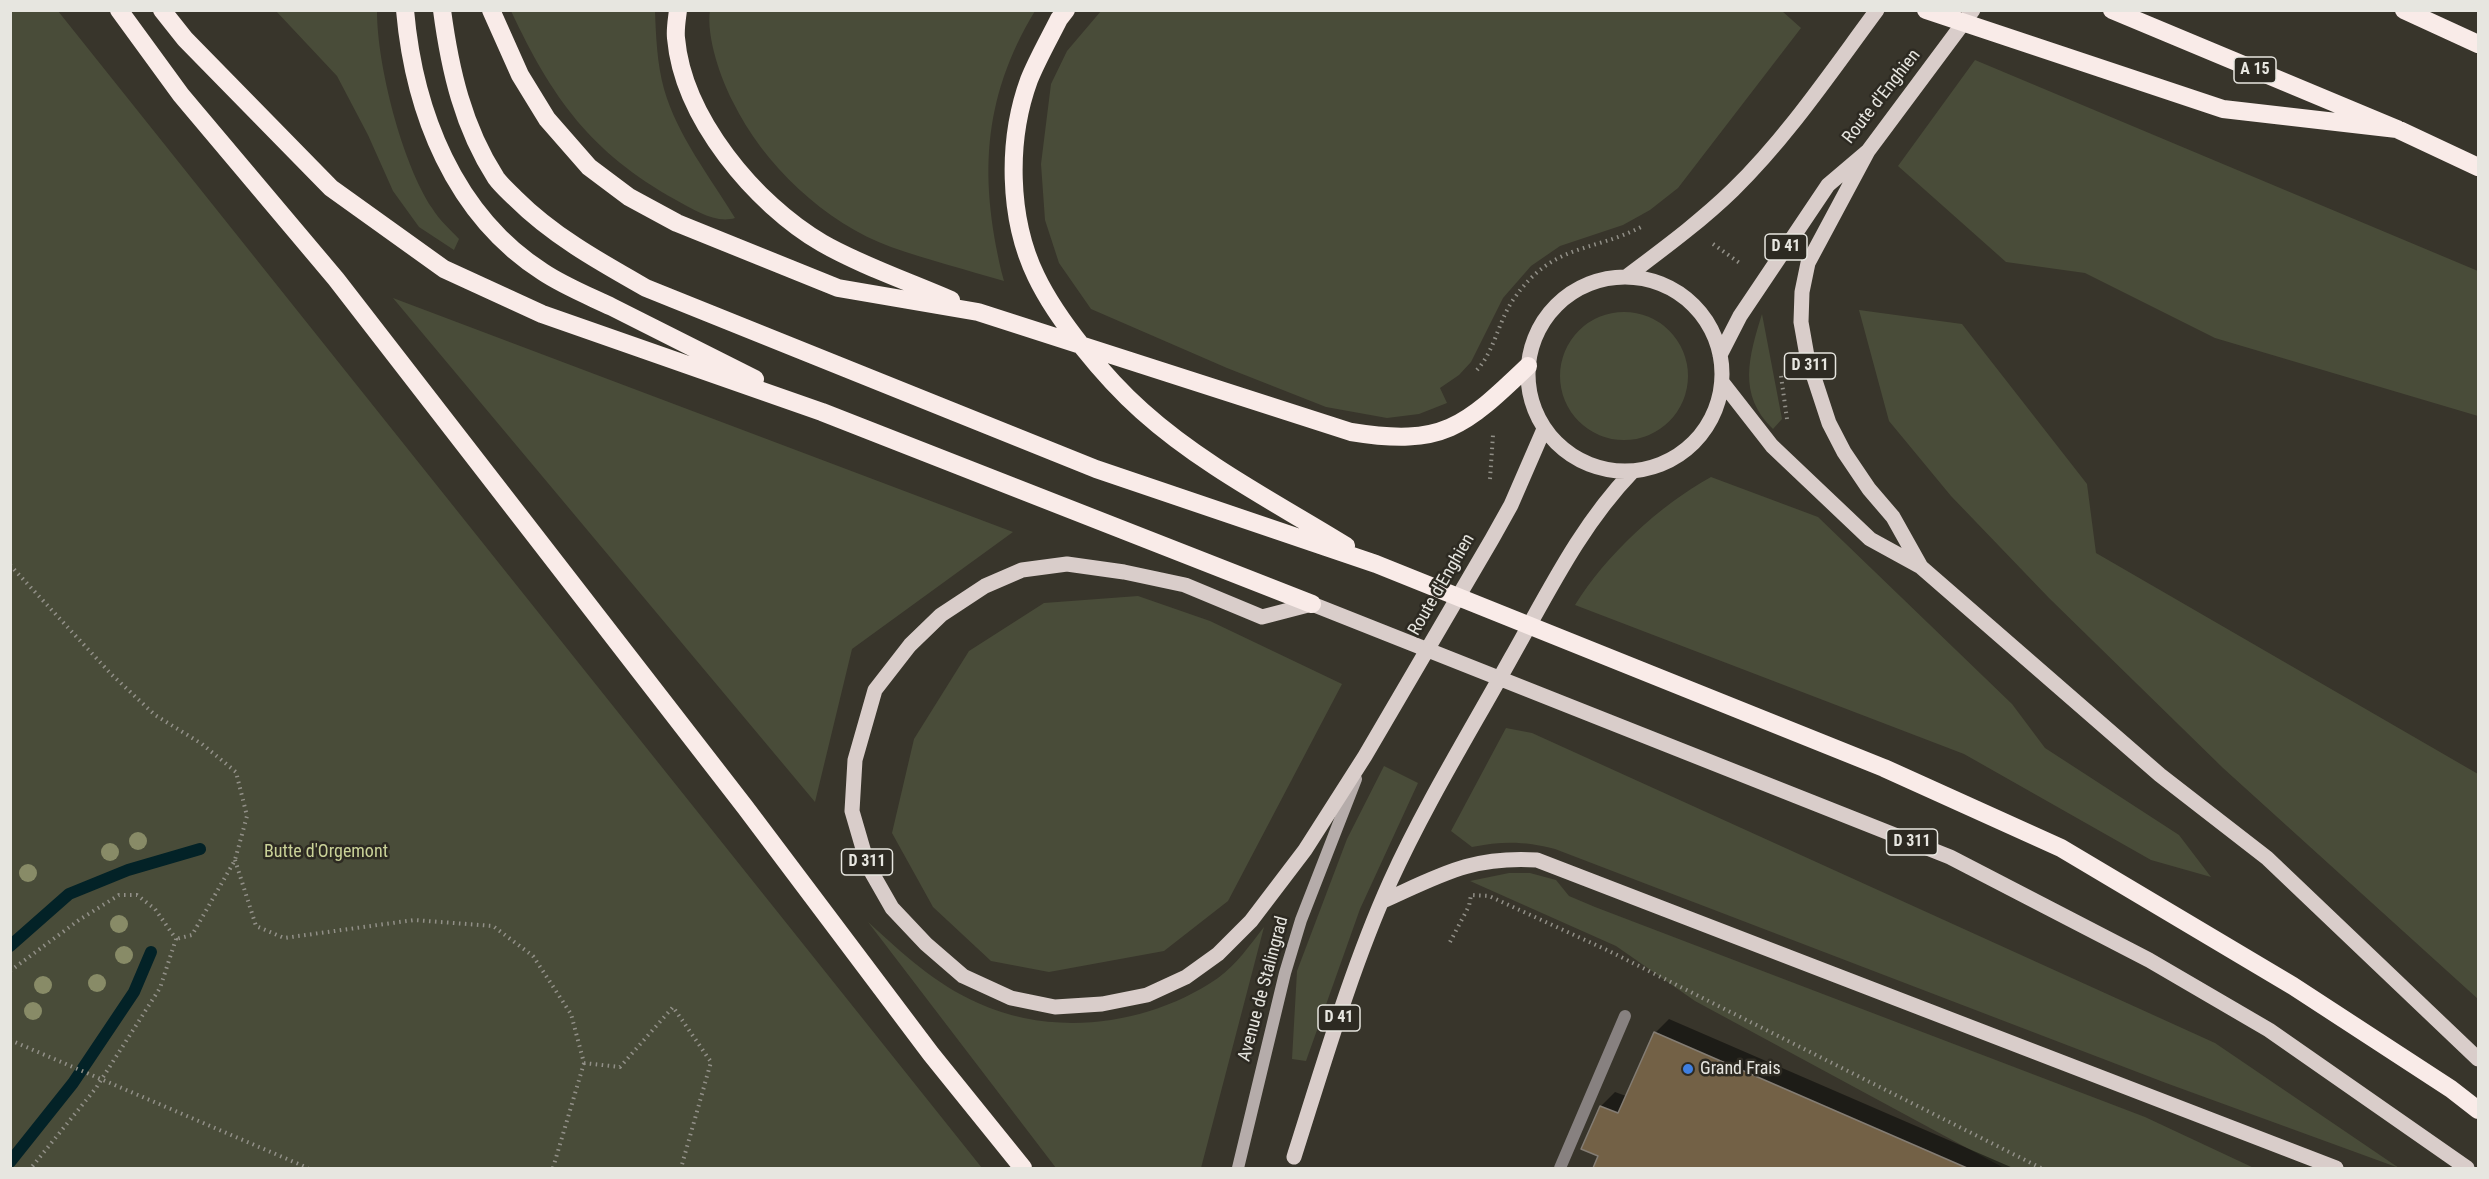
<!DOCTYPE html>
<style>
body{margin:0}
#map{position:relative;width:2489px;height:1179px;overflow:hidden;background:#38352b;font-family:"Roboto Condensed",sans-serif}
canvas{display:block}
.frame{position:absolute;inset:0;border:12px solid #e7e6e0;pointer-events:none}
</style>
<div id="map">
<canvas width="2489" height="1179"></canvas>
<div class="frame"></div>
</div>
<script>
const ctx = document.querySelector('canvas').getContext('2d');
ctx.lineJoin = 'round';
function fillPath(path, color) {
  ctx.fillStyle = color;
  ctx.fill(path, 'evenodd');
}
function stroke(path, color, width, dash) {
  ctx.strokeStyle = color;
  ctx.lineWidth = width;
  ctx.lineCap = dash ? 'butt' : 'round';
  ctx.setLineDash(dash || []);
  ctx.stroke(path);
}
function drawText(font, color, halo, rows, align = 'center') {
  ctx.font = font + ' "Roboto Condensed",sans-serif';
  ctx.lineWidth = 5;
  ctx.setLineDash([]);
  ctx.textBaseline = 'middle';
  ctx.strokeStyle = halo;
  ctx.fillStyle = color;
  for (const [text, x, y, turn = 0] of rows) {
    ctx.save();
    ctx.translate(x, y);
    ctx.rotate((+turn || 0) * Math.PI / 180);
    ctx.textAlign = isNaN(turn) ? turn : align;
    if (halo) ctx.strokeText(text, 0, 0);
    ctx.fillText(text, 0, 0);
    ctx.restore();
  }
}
fillPath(new Path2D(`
 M 710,10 L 1035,11 C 981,100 979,182 1004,281 C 967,270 928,260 891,247 C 825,223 763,164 733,102 C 721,79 706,37 710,10 Z
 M 10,11 L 58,11 L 982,1168 L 11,1168 Z
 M 276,11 L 377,11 C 377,65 402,163 432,208 C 439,220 450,229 459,239 L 454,250 L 419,227 L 393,191 L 368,135 L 337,76 Z
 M 511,11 L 655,11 C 656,37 657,63 664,89 C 677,135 710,177 735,218 C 716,224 694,210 676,200 C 590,152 552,98 511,11 Z
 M 1782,11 L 1801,28 L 1678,188 L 1650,210 L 1623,225 L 1560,246 L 1531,266 L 1503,298 L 1471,362 L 1459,375 L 1440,388 L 1447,403 L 1419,414 L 1387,418 L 1326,407 L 1227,368 L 1091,309 L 1059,263 L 1045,220 L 1041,164 L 1051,84 L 1067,51 L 1101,11 Z
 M 1975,60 L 2478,271 L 2478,416 L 2215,338 L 2085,273 L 2006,262 L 1898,166 Z
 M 393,298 L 1013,532 L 852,649 L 815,802 Z
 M 1859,310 L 1962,324 L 2087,484 L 2096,553 L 2478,774 L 2478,999 L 2223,768 L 2049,598 L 1951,496 L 1889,421 Z
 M1560 376a64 64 0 1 1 128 0a64 64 0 1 1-128 0Z
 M 1762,314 L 1782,419 L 1773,429 C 1737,395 1749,356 1762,314 Z
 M 1711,477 L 1818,517 L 2012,704 L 2045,748 L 2179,835 L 2211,877 L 2151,860 L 1964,754 L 1575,605 C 1606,555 1660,505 1711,477 Z
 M 1138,596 L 1210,621 L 1342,684 L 1228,901 L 1164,951 L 1049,972 L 991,961 L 933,907 L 892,833 L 914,739 L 969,651 L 1044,603 Z
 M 1506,728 L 1532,733 L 2215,1043 L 2399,1168 L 2166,1083 L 1555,849 C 1525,841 1502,841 1472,847 L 1451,831 Z
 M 1384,766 L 1418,783 L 1360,909 L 1306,1061 L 1292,1059 L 1297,971 L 1347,839 Z
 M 1509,873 L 1530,873 L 1556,880 L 1569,896 L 1595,907 L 2145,1117 L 2254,1168 L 2004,1168 L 1695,1001 L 1616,946 L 1470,881 Z
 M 868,922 C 902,953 935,984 978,1003 C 1054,1038 1150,1025 1218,978 C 1236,965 1250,945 1264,927 L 1201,1168 L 1056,1168 Z`), '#494c39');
fillPath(new Path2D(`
 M 1669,1019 L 2013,1168 L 1595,1168 L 1600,1156 L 1601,1106 L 1615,1092 L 1626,1096 L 1655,1033 Z`), '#0007');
stroke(new Path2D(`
 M 10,946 L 69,894 L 128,870 L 200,849
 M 10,1162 L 73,1083 L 134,992 L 151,952`), '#032227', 12);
const building = new Path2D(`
 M 1654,1032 L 1967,1168 L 1593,1168 L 1598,1156 L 1581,1149 L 1600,1106 L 1618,1113 Z`);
fillPath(building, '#736146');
stroke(building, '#847d74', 1.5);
stroke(new Path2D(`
 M 1713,244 L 1741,264
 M 1477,370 C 1495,350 1498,322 1513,300 C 1553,242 1589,254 1643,226
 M 1781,376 L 1787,419
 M 1490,479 L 1493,435
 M 10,565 L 111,674 L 155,715 L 202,744 L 236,772 L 247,816 L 235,860 L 192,935 L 176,939
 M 235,860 L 256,926 L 284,938 L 414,920 L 493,926 L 533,956 L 571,1014 L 584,1063 L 620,1067 L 673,1007 L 711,1062 L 681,1168
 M 1450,942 L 1469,906 L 1471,895 L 1489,896 L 1609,951 L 2041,1168
 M 10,971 L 79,920 L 119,895 L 137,895 L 155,909 L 176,939 L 160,988 L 96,1088 L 31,1168
 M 10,1040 L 308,1168
 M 553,1168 L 584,1063`), '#929088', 4, [1.5, 4.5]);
stroke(new Path2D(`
 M 1560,1168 L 1625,1016`), '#878180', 12);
stroke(new Path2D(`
 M 1238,1168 L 1285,973 L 1301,920 L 1356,779`), '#b5acaa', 12);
stroke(new Path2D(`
 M 1868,151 L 1808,263 L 1802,292 L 1801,322 L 1807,356 L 1829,423 L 1844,452 L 1869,489 L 1893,517 L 1921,567
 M1528 374a97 97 0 1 1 194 0a97 97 0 1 1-194 0Z
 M 1626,277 C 1663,249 1700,222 1733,190 C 1788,136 1831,72 1877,10
 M 1720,355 L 1740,316 L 1828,185 L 1868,151 L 1973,10
 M 1722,382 L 1772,446 L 1870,539 L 1921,567 L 2160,775 L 2267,858 L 2478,1059
 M 1544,429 L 1511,505 L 1492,539 L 1365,756 L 1305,850 L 1251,921 L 1218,954 L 1186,977 L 1147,995 L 1102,1004 L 1055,1007 L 1011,998 L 963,976 L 926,944 L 892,908 L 868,866 L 852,811 L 855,760 L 875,690 L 910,645 L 941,615 L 985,586 L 1022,570 L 1067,564 L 1124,572 L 1185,585 L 1262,617 L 1312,604 L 1950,857 L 2149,960 L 2269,1030 L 2467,1168
 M 1383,901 C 1441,875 1471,856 1537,860 L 2336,1168
 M 1294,1157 C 1323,1066 1351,969 1390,882 C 1425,805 1470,732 1511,658 C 1548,593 1580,526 1632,472`), '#d9cdca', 15);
stroke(new Path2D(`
 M 119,10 L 181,95 L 336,279 L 745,807 L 931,1054 L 1023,1168
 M 162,10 L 185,39 L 331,188 L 444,269 L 542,314 L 822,412 L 1312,604
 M 405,10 C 414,112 454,215 543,272 C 564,286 589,296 612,307 C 660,331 708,355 755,379
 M 442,10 C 450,70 463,127 496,178 C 501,185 509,192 515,198 C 553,236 600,262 646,288 L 1096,469 L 1376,564 L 1884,768 L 2061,848 L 2293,986 L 2451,1089 L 2478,1110
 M 491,10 L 520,75 L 547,119 L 589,167 L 629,197 L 677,223 L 838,288 L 978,312 L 1351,432 C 1443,447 1464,427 1528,366
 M 678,10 C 677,19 675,29 676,38 C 683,118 755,204 822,243 C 860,265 910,282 951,300
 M 1066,10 L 1059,19 C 1049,39 1037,60 1029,80 C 1007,140 1008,218 1036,276 C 1057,320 1105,378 1142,411 C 1202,465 1278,504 1346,546
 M 1926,10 L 2223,109 L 2397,129
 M 2112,10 L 2397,129 L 2478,167
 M 2404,10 L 2478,44`), '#f9ebe8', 18);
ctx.fillStyle = '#888b67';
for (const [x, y] of [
 [138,841],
 [110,852],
 [28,873],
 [119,924],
 [124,955],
 [97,983],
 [43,985],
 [33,1011]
]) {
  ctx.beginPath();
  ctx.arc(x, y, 9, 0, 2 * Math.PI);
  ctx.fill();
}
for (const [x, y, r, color] of [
 [1688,1069,6,"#3f7fe0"]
]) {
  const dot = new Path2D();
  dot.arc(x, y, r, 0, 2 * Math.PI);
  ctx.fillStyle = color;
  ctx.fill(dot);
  stroke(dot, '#2d2a22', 2);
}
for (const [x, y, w] of [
 [2255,70,42],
 [1786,247,42],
 [1810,366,51],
 [1912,842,51],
 [867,862,51],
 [1339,1018,42]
]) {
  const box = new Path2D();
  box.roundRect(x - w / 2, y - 13, w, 26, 4.5);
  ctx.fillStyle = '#2d2a22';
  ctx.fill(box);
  stroke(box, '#e7e6e0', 1.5);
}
drawText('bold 16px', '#e7e6e0', null, [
 ["A 15",2255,70],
 ["D 41",1786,247],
 ["D 311",1810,366],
 ["D 311",1912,842],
 ["D 311",867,862],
 ["D 41",1339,1018]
]);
drawText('18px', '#e7e6e0', '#2d2a22', [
 ["Route d'Enghien",1882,97,-52],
 ["Route d'Enghien",1442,585,-60],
 ["Avenue de Stalingrad",1264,989,-75]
]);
drawText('18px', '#cad298', '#2d2a22', [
 ["Butte d'Orgemont",326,852]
]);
drawText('18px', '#e7e6e0', '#2d2a22', [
 ["Grand Frais",1700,1069]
], 'left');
</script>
